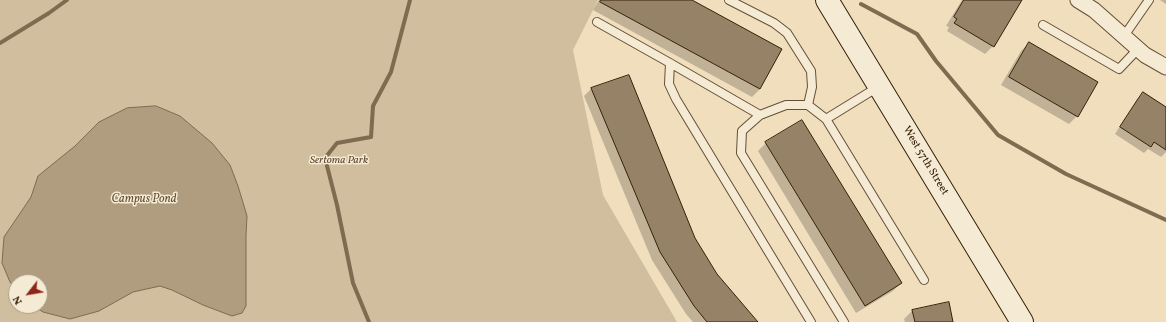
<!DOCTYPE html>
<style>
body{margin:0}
#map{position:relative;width:1166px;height:322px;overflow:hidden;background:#f0debd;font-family:Vollkorn,serif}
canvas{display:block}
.north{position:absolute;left:8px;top:274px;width:40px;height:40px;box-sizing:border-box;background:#f5ead4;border:1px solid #a89983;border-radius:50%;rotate:239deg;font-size:11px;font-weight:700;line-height:16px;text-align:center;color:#352009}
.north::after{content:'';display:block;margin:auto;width:14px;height:18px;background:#8f2418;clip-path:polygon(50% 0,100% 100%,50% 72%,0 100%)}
</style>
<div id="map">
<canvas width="1166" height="322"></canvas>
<div class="north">N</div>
</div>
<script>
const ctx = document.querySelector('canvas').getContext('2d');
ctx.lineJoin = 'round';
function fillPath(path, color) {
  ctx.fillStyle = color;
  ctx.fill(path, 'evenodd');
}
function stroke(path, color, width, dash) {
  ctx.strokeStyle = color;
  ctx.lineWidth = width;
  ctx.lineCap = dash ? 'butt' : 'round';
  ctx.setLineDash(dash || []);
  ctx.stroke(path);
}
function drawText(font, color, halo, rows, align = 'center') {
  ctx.font = font + ' Vollkorn,serif';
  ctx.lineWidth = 3;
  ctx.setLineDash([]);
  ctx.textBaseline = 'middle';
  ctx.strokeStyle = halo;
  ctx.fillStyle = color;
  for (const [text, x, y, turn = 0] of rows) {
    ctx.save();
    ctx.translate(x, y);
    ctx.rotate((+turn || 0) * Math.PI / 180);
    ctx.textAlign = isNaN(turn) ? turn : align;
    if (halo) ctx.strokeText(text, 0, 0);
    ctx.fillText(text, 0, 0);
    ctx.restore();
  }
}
fillPath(new Path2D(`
 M 0,0 L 598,0 L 573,50 L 603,195 L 677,322 L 0,322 ZM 16,282 L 40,282 L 40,306 L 16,306 Z`), '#d0be9e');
const water = new Path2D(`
 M 156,106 L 180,116 L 212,143 L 230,165 L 238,186 L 247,216 L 246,235 L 246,306 L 242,313 L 232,316 L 203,305 L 172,290 L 160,286 L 133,292 L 99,311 L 70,319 L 43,312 L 34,306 L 40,306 L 40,282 L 16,282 L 16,289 L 10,282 L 2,263 L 4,237 L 31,197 L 38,176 L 75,146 L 99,122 L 127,108 Z`);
fillPath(water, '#b09d80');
stroke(water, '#7f6b50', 1);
fillPath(new Path2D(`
 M 599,0 L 690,0 L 781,50 L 760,89 L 752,97 L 593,10 Z
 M 962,0 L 1021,0 L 993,46 L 985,54 L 947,31 L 949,27 L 946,26 Z
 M 1160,0 L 1166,0 L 1166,4 Z
 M 1029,43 L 1077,116 L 1069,124 L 1001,85 L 1021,51 Z
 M 592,88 L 694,238 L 717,275 L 757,322 L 693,322 L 686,314 L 652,260 L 584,96 Z
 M 1144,93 L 1166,108 L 1166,152 L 1161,157 L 1148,149 L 1144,153 L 1115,134 L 1137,99 Z
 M 802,121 L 901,283 L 893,291 L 856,313 L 758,151 L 766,143 Z
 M 912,311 L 952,322 L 905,322 L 904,319 Z`), '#0003');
stroke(new Path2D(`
 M 861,4 L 917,34 L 936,61 L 998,135 L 1066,174 L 1166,220
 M 0,43 L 49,13 L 67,0
 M 369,322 L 353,283 L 337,205 L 325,158 L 337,143 L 371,137 L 373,106 L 391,72 L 410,0`), '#7f6b50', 4);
const building = new Path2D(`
 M 601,0 L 692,0 L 782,49 L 760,89 L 600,2 Z
 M 964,0 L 1022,0 L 994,47 L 954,23 L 957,19 L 954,17 Z
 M 1029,42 L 1098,82 L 1078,117 L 1009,77 Z
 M 629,75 L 695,238 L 717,274 L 758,322 L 707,322 L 694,306 L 660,252 L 591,88 Z
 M 1143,92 L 1166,107 L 1166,150 L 1154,142 L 1151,147 L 1120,127 Z
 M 802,120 L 902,283 L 865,306 L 765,142 Z
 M 949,302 L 953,322 L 915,322 L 912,310 Z`);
fillPath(building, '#968367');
stroke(building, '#352009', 1);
const service = new Path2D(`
 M 729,0 L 774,23 L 787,33 L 811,71 L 812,87 L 808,105
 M 597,22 L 670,63 L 760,115
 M 1043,25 L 1119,69 L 1138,49
 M 1124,36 L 1149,0
 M 670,63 L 669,84 L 676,99 L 811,322
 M 826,119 L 878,87
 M 844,322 L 741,153 L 742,131 L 760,115 L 786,105 L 808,105 L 826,119 L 924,280`);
const minor = new Path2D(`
 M 1078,0 L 1094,10 L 1145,55 L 1166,67`);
const secondary = new Path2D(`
 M 827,0 L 1022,322`);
stroke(service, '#645036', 10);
stroke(minor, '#645036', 17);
stroke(secondary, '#352009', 24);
stroke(service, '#f5ead4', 8);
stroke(minor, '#f5ead4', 15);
stroke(secondary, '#f5ead4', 22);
drawText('italic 11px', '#5c482e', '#f5ead4', [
 ["Sertoma Park",339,161]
]);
drawText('11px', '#352009', '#f5ead4', [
 ["West 57th Street",925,161,59]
]);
drawText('italic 12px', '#604c33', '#f5ead4', [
 ["Campus Pond",144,200]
]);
</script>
